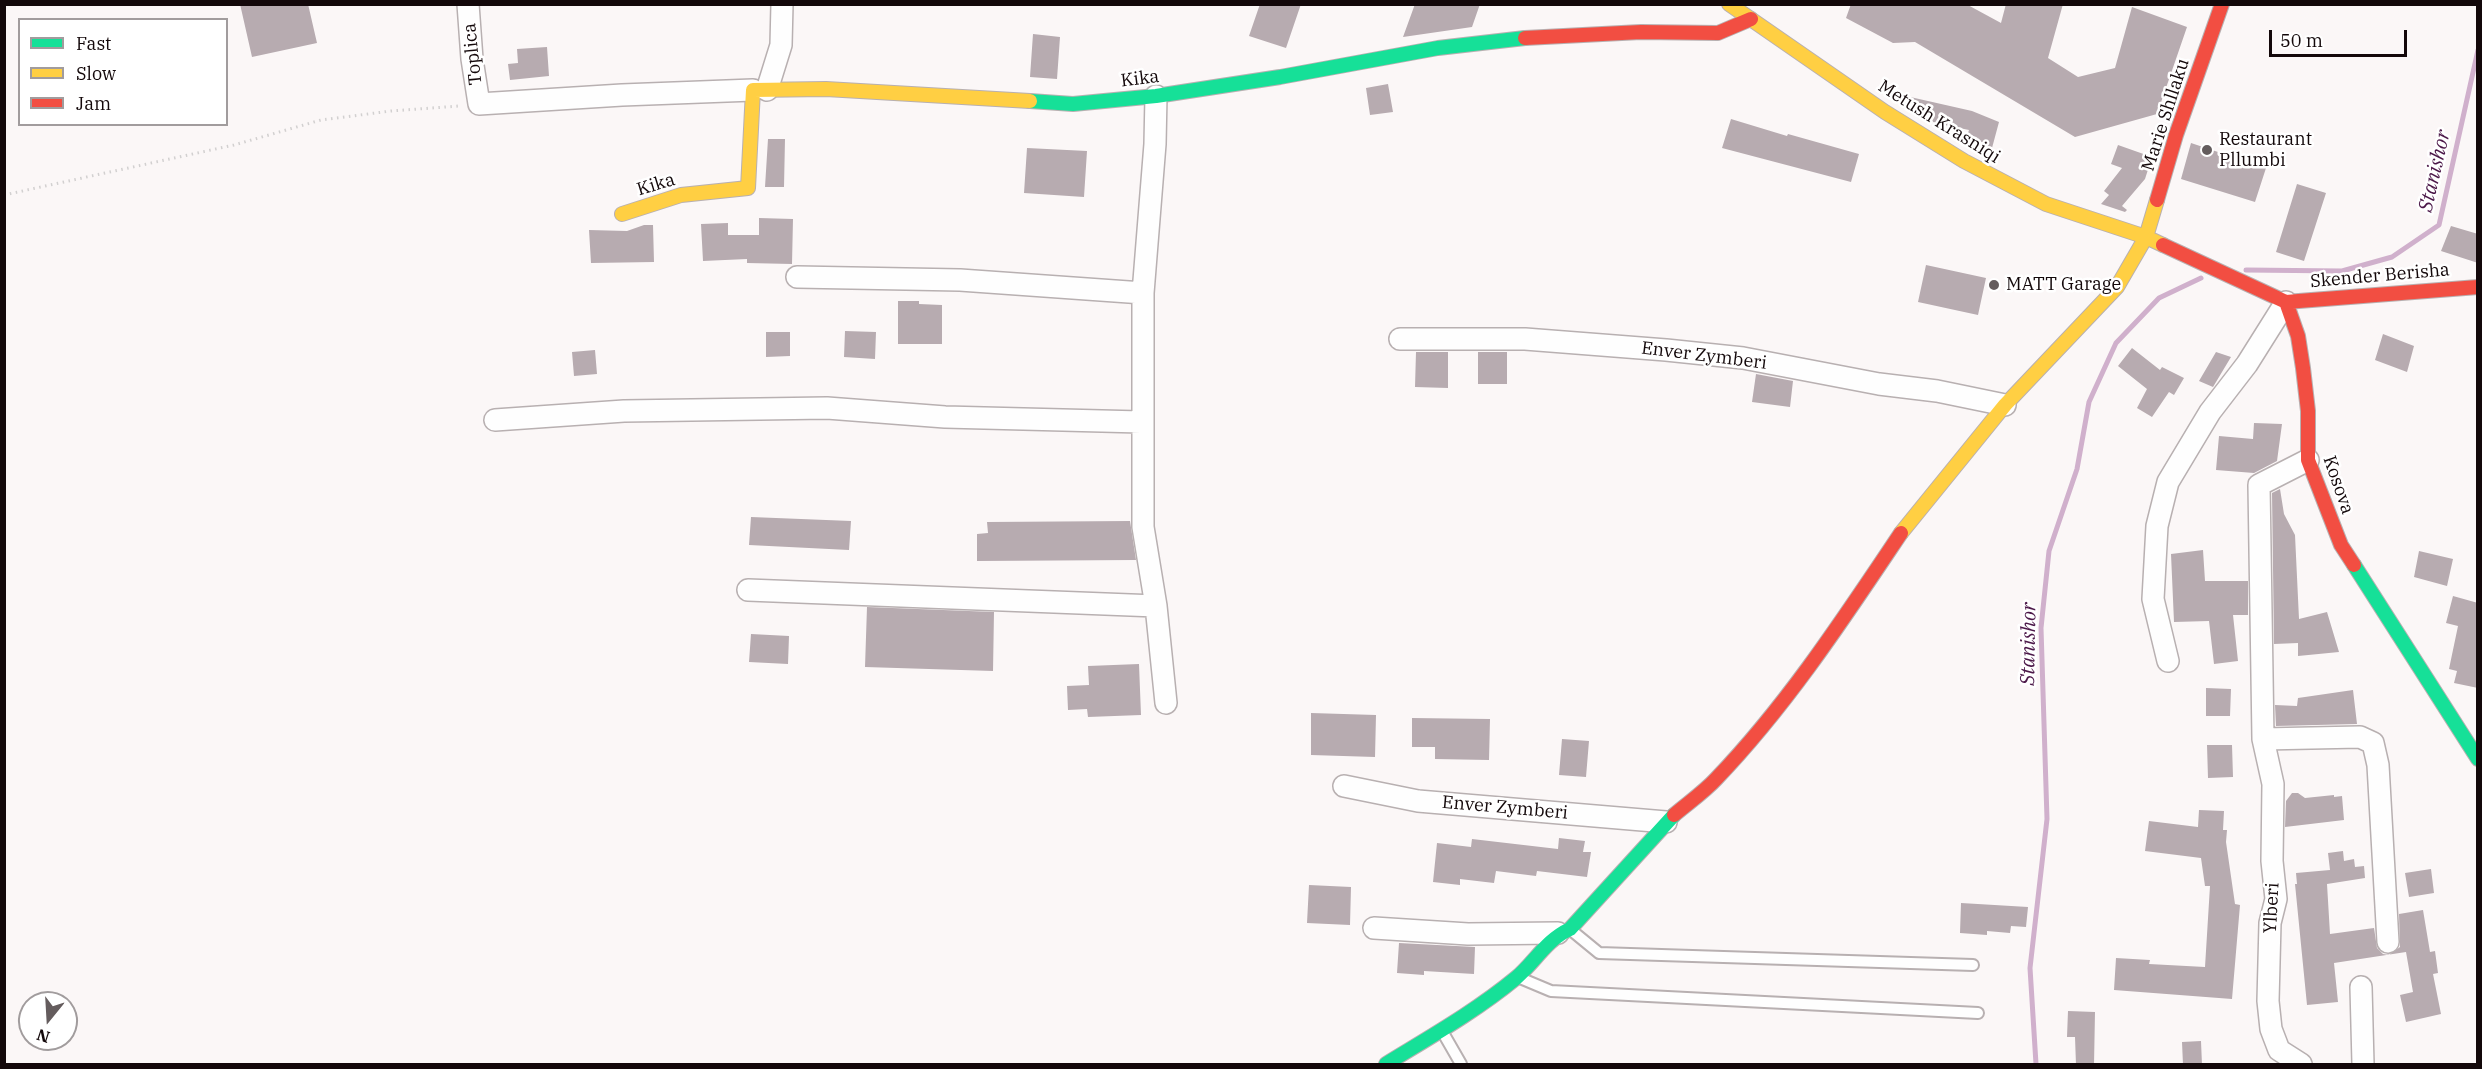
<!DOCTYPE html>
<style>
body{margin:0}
#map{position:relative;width:2482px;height:1069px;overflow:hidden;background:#fbf7f7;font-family:"IBM Plex Serif",serif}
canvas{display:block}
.frame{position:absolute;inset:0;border:6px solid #13080a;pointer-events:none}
.legend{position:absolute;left:18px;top:18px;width:210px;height:108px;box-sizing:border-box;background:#fff;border:2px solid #a19c9d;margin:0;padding:8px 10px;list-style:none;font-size:18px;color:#13080a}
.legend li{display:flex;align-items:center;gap:12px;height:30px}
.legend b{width:30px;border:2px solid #a19c9d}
.north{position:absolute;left:18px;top:991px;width:60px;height:60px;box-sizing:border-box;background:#fff;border:2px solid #a19c9d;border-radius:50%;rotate:198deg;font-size:16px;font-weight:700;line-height:24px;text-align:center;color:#13080a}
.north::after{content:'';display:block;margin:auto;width:21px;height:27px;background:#645c5d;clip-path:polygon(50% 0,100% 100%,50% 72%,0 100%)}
.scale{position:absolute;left:2269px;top:30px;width:138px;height:27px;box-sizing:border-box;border:3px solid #13080a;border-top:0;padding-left:8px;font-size:18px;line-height:21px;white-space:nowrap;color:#13080a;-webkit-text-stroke:4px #fff;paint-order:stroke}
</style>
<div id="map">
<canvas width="2482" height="1069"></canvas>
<div class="frame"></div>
<ul class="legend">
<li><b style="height:8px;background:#16e098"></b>Fast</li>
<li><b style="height:8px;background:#ffcf43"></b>Slow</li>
<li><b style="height:8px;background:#f24e42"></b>Jam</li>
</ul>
<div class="north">N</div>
<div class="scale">50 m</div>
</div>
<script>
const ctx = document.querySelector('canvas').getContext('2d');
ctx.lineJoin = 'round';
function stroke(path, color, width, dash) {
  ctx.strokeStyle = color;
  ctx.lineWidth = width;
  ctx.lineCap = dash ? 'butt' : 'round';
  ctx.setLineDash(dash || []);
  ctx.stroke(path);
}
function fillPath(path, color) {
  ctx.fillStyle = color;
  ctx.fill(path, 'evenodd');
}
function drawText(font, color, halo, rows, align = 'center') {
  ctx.font = font + ' "IBM Plex Serif",serif';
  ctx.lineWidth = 5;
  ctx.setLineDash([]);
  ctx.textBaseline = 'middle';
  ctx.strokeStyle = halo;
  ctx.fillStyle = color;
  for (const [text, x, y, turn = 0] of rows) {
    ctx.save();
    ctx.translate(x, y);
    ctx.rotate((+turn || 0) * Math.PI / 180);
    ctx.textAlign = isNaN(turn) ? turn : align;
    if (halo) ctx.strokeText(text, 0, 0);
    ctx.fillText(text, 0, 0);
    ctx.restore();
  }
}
stroke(new Path2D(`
 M 2246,270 L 2342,271 L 2392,257 L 2439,225 L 2478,50
 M 2036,1064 L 2030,968 L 2047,819 L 2041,628 L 2049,551 L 2077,469 L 2089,402 L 2116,343 L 2159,298 L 2201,278`), '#d0b0cc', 5);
fillPath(new Path2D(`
 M 240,4 L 308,4 L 317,43 L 252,57 Z
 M 1260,4 L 1301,4 L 1286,48 L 1249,36 Z
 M 1415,4 L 1480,4 L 1472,27 L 1403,37 Z
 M 1851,4 L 1966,4 L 2001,23 L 2006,4 L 2063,4 L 2048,58 L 2078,77 L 2115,68 L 2132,7 L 2187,27 L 2157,114 L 2075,137 L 1915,42 L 1893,43 L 1846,18 Z
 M 1033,34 L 1060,37 L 1057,79 L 1030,77 Z
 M 547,47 L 549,76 L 510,80 L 508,64 L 518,63 L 517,49 Z
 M 1388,84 L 1393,112 L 1370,115 L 1366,88 Z
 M 1897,94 L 1972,111 L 1999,122 L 1992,148 L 1966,139 L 1969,130 L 1935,123 L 1896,99 Z
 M 1731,119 L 1787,136 L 1788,134 L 1859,154 L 1851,182 L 1722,148 Z
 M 768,139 L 785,139 L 784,187 L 765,187 Z
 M 2191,143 L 2266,168 L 2255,202 L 2181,179 Z
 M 2118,145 L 2152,157 L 2145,179 L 2122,206 L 2127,210 L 2125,212 L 2101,204 L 2109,195 L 2104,191 L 2122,168 L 2111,164 Z
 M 1027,148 L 1087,151 L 1084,197 L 1024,193 Z
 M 2297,184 L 2326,193 L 2304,261 L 2276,252 Z
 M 759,218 L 793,219 L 792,264 L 747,263 L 747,259 L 703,261 L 701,224 L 728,223 L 728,235 L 759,235 Z
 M 644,225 L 653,225 L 654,262 L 591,263 L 589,230 L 627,231 Z
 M 2451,226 L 2478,234 L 2478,263 L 2441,251 Z
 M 1926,265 L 1986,278 L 1978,315 L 1918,302 Z
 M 898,301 L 919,301 L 919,304 L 942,305 L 942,344 L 898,344 Z
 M 845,331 L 876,332 L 875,359 L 844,357 Z
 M 766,332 L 790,332 L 790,356 L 766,357 Z
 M 2383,334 L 2414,346 L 2407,372 L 2375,360 Z
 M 2132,348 L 2160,370 L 2162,367 L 2184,378 L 2174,395 L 2169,392 L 2152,417 L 2137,408 L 2147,389 L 2118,366 Z
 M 595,350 L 597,374 L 574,376 L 572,352 Z
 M 1416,352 L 1448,352 L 1448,388 L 1415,387 Z
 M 1478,352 L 1507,352 L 1507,384 L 1478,384 Z
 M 2216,352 L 2231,357 L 2213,387 L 2199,381 Z
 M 1756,374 L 1793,381 L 1790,407 L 1752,402 Z
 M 2254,423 L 2282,424 L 2277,461 L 2254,473 L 2216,470 L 2219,436 L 2253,439 Z
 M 2280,489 L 2284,514 L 2295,535 L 2299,619 L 2327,612 L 2339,652 L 2298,656 L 2298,643 L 2274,644 L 2272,493 Z
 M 751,517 L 851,521 L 849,550 L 749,545 Z
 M 1130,521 L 1136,560 L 977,561 L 977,534 L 988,533 L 987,522 Z
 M 2203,550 L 2205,581 L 2248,581 L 2248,615 L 2233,615 L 2238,661 L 2214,664 L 2209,621 L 2174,622 L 2171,554 Z
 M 2419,551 L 2453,559 L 2447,586 L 2414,577 Z
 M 2453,596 L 2478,603 L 2478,688 L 2454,683 L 2457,671 L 2449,669 L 2458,626 L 2446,623 Z
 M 867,607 L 994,612 L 993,671 L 865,667 Z
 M 751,634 L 789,636 L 788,664 L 749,662 Z
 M 1139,664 L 1141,715 L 1088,717 L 1087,709 L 1068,710 L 1067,686 L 1089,685 L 1088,666 Z
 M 2206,688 L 2231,689 L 2230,716 L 2206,716 Z
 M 2353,690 L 2357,724 L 2276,726 L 2275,705 L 2297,706 L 2298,698 Z
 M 1311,713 L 1376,715 L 1375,757 L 1311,755 Z
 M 1412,718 L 1490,719 L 1489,760 L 1435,759 L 1435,747 L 1412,747 Z
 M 1562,739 L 1589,741 L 1586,777 L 1559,775 Z
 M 2207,745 L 2232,745 L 2233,777 L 2208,778 Z
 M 2292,793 L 2298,793 L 2305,798 L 2334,795 L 2334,797 L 2342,796 L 2344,820 L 2285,827 L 2286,801 Z
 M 2199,810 L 2224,811 L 2223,830 L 2227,830 L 2226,842 L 2235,904 L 2240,905 L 2232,999 L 2114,990 L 2116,958 L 2150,960 L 2149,964 L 2205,967 L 2210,886 L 2205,886 L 2201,858 L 2145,851 L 2149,821 L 2198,827 Z
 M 1559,838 L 1585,841 L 1583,852 L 1591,852 L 1587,877 L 1537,871 L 1536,876 L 1496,871 L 1494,883 L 1460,879 L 1460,885 L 1433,882 L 1437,843 L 1471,847 L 1472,839 L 1558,849 Z
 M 2343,851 L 2344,861 L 2354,859 L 2355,867 L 2364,866 L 2365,878 L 2327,884 L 2330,934 L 2374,928 L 2377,948 L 2383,954 L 2389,955 L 2400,947 L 2399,914 L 2423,910 L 2430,952 L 2435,951 L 2438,973 L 2433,974 L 2441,1014 L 2406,1022 L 2400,995 L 2413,992 L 2406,952 L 2334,963 L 2338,1002 L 2307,1005 L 2295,884 L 2297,884 L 2296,873 L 2330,870 L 2328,853 Z
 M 2431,869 L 2434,893 L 2409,897 L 2405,873 Z
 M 1309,885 L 1351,887 L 1350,925 L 1307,923 Z
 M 1961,903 L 2028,907 L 2026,927 L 2011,926 L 2010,933 L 1987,931 L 1987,935 L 1960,933 Z
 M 1399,943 L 1475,947 L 1474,974 L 1424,971 L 1424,975 L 1397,973 Z
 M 2068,1011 L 2095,1012 L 2094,1065 L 2076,1065 L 2075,1037 L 2067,1037 Z
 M 2201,1041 L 2202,1065 L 2183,1065 L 2182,1042 Z`), '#b7abb0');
const lane = new Path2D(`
 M 1571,930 L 1599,953 L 1973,965
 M 1520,978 L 1551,991 L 1978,1013
 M 1442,1031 L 1461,1064`);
const street = new Path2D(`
 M 468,4 L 472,59 L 479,104 L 622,95 L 753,90
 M 767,90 L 781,45 L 782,4
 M 1156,96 L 1155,144 L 1143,293 L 1143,527 L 1156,606 L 1166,703
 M 797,277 L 960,280 L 1143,293
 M 1400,339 L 1525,339 L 1666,350 L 1743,358 L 1879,384 L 1937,391 L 2005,405
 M 495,420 L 624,411 L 827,408 L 945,417 L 1141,422
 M 748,590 L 1156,606
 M 2168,661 L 2153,599 L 2157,526 L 2168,482 L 2210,412 L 2247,364 L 2286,302
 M 2263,739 L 2360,737 L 2373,743 L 2378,765 L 2388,942
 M 1344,786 L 1418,801 L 1666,822
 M 1374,928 L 1468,934 L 1558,933
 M 2361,987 L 2363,1064
 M 2301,1064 L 2279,1050 L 2271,1029 L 2268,1001 L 2270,923 L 2276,899 L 2272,861 L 2273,784 L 2263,739 L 2259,485 L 2308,460`);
const fast = new Path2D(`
 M 1030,101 L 1073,104 L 1156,96 L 1280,77 L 1438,48 L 1525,38
 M 2354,565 L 2478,759
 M 1386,1064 C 1430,1037 1476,1011 1516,978 C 1535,962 1546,940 1570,929 L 1674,815`);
const slow = new Path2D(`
 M 1729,4 L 1885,112 L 1964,161 L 2046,204 L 2146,237 L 2163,245
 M 622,214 L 681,195 L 748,188 L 753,90 L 826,89 L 1030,101
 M 1901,533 L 2005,405 L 2117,287 L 2146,237 L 2157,200`);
const jam = new Path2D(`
 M 1525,38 L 1641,32 L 1718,33 L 1751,19
 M 2157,200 L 2176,135 L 2222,4
 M 2163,245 L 2286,302 L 2298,336 L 2303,368 L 2308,411 L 2308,460 L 2341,545 L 2354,565
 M 2286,302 L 2478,287
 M 1674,815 C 1688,803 1704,792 1716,779 C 1787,705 1844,618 1901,533`);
stroke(lane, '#b8b0b1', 14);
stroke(street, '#b8b0b1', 24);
stroke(fast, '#b8b0b1', 16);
stroke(slow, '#b8b0b1', 16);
stroke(jam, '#b8b0b1', 16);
stroke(new Path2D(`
 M 4,195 L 234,145 L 321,120 L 391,111 L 459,106`), '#d2d0d0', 3, [1.5, 4.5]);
stroke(lane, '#fefefe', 10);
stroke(street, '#fefefe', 21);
stroke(fast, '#16e098', 14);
stroke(slow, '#ffcf43', 14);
stroke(jam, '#f24e42', 14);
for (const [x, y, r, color] of [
 [2207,150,6,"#645c5d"],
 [1994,285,6,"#645c5d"]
]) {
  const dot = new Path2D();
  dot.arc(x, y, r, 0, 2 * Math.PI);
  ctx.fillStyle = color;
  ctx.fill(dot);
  stroke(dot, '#fff', 2);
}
drawText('18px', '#13080a', '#fff', [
 ["Toplica",473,54,-96],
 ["Kika",1140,79,-7],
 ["Marie Shllaku",2166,115,-72],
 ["Metush Krasniqi",1939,122,32],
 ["Kika",656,185,-17],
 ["Skender Berisha",2380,276,-5],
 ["Enver Zymberi",1704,356,7],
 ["Kosova",2338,485,71],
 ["Enver Zymberi",1505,808,5],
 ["Ylberi",2272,908,-87]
]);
drawText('18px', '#13080a', '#fff', [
 ["Restaurant",2219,140],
 ["Pllumbi",2219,161],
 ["MATT Garage",2006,285]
], 'left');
drawText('italic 20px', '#4b1748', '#fff', [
 ["Stanishor",2435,171,-77],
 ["Stanishor",2029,644,-89]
]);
</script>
